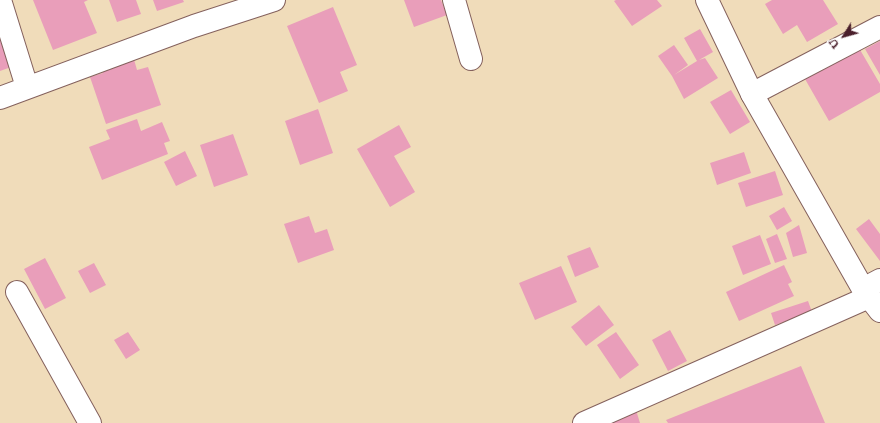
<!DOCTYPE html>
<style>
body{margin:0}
#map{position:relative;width:880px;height:423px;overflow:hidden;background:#f0dcba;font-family:"IM FELL English",serif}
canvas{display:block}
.north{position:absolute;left:824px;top:16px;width:40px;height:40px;-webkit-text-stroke:3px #fff;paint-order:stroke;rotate:233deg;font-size:11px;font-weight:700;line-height:16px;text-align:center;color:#4a1f2b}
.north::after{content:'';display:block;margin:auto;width:14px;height:18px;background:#4a1f2b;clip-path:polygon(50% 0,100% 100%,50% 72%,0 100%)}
</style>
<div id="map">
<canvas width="880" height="423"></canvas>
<div class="north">U</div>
</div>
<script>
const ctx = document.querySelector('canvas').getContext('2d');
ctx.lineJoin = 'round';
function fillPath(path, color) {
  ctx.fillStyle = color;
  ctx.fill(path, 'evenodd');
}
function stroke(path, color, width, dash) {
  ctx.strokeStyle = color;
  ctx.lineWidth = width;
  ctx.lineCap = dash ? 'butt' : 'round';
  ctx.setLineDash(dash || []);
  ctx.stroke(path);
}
fillPath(new Path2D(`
 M 33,0 L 88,0 L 84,2 L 97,33 L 53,50 Z
 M 109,0 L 136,0 L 141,14 L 117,22 Z
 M 153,0 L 183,0 L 184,2 L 157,11 Z
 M 404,0 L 441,0 L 447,15 L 414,27 Z
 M 616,0 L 657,0 L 662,6 L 632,26 L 614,1 Z
 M 772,0 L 823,0 L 838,24 L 807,42 L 797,25 L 783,34 L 765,4 Z
 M 333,7 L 357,65 L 340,72 L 348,91 L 319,103 L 287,26 Z
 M 0,24 L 14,66 L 0,71 Z
 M 700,29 L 713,52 L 699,60 L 705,58 L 718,78 L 684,99 L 672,76 L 658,56 L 674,45 L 688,65 L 674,75 L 697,61 L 684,38 Z
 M 880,41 L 880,75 L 865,49 Z
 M 859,48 L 880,84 L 880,92 L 829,121 L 805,79 Z
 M 133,56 L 137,70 L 148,67 L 161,105 L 106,124 L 90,77 L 103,73 L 101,66 L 121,59 L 123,65 Z
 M 731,90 L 750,122 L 730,134 L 710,102 Z
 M 318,109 L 333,153 L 300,165 L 285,121 Z
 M 137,119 L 141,131 L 162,122 L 170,141 L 164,143 L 168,154 L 102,180 L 89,147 L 110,139 L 106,130 Z
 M 399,125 L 411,147 L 394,156 L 415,192 L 390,207 L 357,149 Z
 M 233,134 L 248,175 L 214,187 L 200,145 Z
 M 185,151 L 197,176 L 176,186 L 164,162 Z
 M 744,152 L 751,173 L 717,185 L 710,163 Z
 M 775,171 L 783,195 L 746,207 L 738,183 Z
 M 784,207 L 792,221 L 777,230 L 769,216 Z
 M 309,216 L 315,233 L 327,229 L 334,250 L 298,263 L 284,224 Z
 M 869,219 L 880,234 L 880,261 L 856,229 Z
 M 799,225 L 807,253 L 793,257 L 786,233 Z
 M 777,234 L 787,259 L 775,263 L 766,239 Z
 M 760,235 L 771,264 L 743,275 L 732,246 Z
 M 590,247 L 599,267 L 575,277 L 567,256 Z
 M 45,258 L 66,298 L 45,309 L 24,269 Z
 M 94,263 L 106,285 L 90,293 L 78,271 Z
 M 784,265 L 792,282 L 788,284 L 794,296 L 739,321 L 726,292 Z
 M 561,266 L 577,302 L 535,320 L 519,283 Z
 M 808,301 L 812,312 L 775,325 L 771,313 Z
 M 599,305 L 614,325 L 586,346 L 571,327 Z
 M 670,330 L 687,361 L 668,371 L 652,340 Z
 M 128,332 L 140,350 L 126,359 L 114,340 Z
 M 616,332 L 639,365 L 620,379 L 597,345 Z
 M 801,366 L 825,423 L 668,423 L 666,420 Z
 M 636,410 L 640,423 L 601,423 Z`), '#e99eba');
const minor = new Path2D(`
 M 0,0 L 27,87
 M 454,0 L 471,59
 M 752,94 L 880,27
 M 0,98 L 194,26 L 274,0
 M 863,289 L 880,280
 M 17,292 L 90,423
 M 584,423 L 869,297`);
const trunk = new Path2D(`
 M 707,0 L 752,94 L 863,289 L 880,311`);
stroke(minor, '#84615d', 24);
stroke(trunk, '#84615d', 24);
stroke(minor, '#fff', 22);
stroke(trunk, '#fff', 22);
</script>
